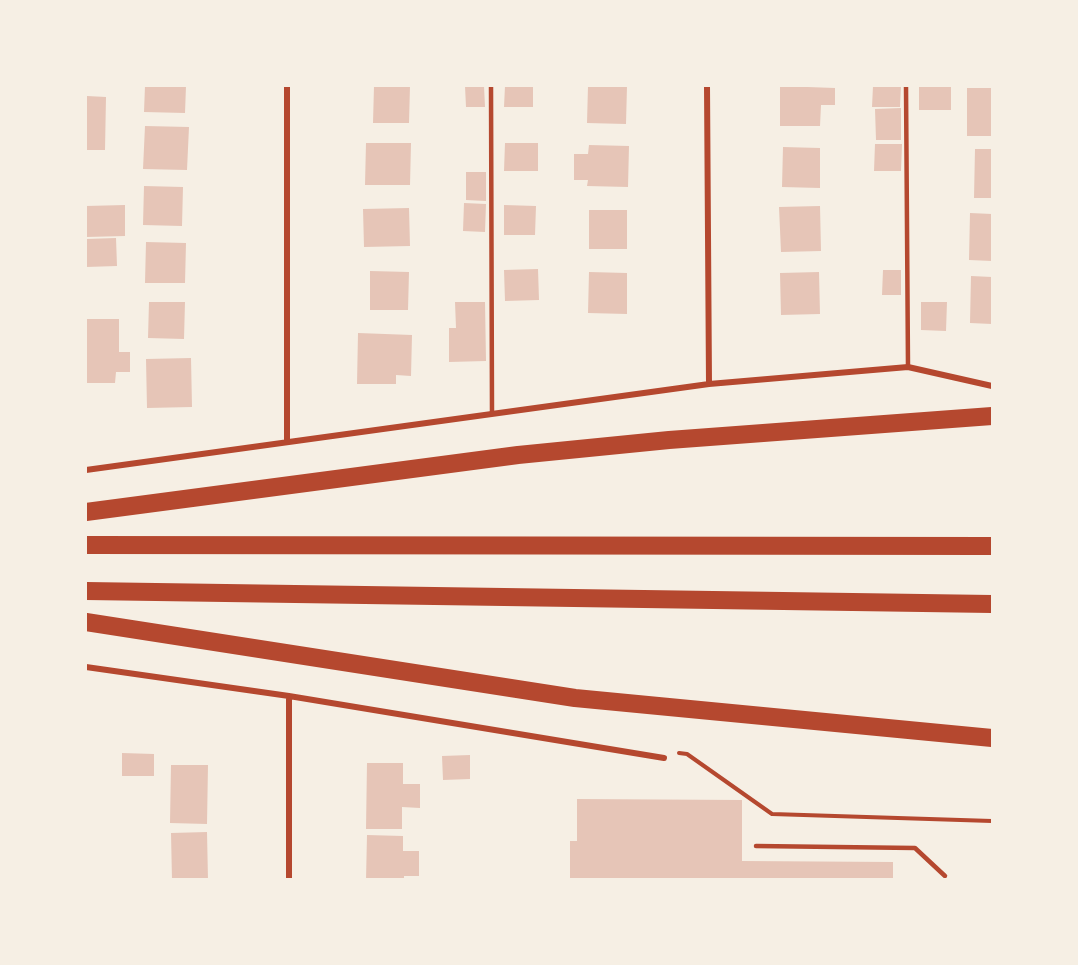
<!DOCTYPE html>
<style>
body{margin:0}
#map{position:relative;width:1078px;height:965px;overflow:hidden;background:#f6efe4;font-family:"Times New Roman",serif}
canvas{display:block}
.frame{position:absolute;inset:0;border:87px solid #f6efe4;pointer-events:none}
</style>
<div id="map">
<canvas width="1078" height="965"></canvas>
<div class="frame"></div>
</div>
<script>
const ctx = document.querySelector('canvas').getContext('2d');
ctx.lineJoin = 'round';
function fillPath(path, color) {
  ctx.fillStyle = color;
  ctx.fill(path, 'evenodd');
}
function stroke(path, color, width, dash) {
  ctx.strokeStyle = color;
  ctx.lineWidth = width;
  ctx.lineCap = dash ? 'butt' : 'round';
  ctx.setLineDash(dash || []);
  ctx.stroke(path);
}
fillPath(new Path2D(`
 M 145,86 L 186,86 L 185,113 L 144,112 Z
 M 374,86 L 410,86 L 409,123 L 373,123 Z
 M 465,86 L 484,86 L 485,107 L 466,107 Z
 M 505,86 L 533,86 L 533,107 L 504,107 Z
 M 588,86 L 627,86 L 626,124 L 587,123 Z
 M 780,86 L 835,88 L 835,105 L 821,105 L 820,126 L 780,126 Z
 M 873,86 L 901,86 L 900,107 L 872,107 Z
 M 919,86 L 951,86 L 951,110 L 919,110 Z
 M 967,88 L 992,88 L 992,136 L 967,136 Z
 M 87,96 L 106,97 L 105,150 L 86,150 Z
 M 901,108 L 901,140 L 876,140 L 875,109 Z
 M 145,126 L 189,127 L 187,170 L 143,169 Z
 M 366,143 L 411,143 L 410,185 L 365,185 Z
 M 505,143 L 538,143 L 538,171 L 504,171 Z
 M 875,144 L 902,144 L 901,171 L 874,171 Z
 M 589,145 L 629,146 L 628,187 L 587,186 L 588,180 L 574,180 L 574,154 L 588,154 Z
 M 783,147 L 820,148 L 820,188 L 782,187 Z
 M 975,149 L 992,149 L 992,198 L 974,198 Z
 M 466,172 L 486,172 L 486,201 L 466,200 Z
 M 144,186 L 183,187 L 182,226 L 143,225 Z
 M 464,203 L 486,204 L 485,232 L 463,231 Z
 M 125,205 L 125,236 L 86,237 L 86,206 Z
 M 504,205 L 536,206 L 535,235 L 504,235 Z
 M 820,206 L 821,251 L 781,252 L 779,207 Z
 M 409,208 L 410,246 L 364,247 L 363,209 Z
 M 589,210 L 627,210 L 627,249 L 589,249 Z
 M 970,213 L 992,214 L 992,261 L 969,260 Z
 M 116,238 L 117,266 L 86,267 L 86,239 Z
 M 146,242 L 186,243 L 185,283 L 145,283 Z
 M 538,269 L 539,300 L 505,301 L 504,270 Z
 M 883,270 L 901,270 L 901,295 L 882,295 Z
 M 370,271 L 409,272 L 408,310 L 370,310 Z
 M 589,272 L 627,273 L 627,314 L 588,313 Z
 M 819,272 L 820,314 L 781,315 L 780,273 Z
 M 971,276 L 992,277 L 992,324 L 970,323 Z
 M 149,302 L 185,302 L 184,339 L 148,338 Z
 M 455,302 L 485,302 L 486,361 L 449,362 L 449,328 L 456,328 Z
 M 921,302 L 947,302 L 946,331 L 921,330 Z
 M 87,319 L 119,319 L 119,352 L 130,352 L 130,372 L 116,372 L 115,383 L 86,383 Z
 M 358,333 L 412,335 L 411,376 L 396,375 L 396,384 L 357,384 Z
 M 191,358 L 192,407 L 147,408 L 146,359 Z
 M 122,753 L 154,754 L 154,776 L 122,776 Z
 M 470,755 L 470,779 L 443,780 L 442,756 Z
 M 367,763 L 403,763 L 403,784 L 420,784 L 420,808 L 402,807 L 402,829 L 366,829 Z
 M 171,765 L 208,765 L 207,824 L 170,823 Z
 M 577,799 L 742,800 L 742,861 L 893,862 L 893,880 L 570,880 L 570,841 L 577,841 Z
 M 207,832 L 208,880 L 172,880 L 171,833 Z
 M 367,835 L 403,836 L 403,851 L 419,851 L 419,876 L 404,876 L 404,880 L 366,880 Z`), '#e6c5b7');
stroke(new Path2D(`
 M 679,753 L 687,754 L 772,814 L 992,821`), '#b5482f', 4);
stroke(new Path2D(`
 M 491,86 L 492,414
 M 906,86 L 908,367
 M 756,846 L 915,848 L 945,876`), '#b5482f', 4.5);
stroke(new Path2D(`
 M 287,86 L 287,442
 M 707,86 L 709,384
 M 86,470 L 709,384 L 908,367 L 992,386
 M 86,667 L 289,696 L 664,758
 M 289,696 L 289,880`), '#b5482f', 6);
stroke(new Path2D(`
 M 86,512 L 518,455 L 669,440 L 992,416
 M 86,545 L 992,546
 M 86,591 L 992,604
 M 86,622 L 575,698 L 992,738`), '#b5482f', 18);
</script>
